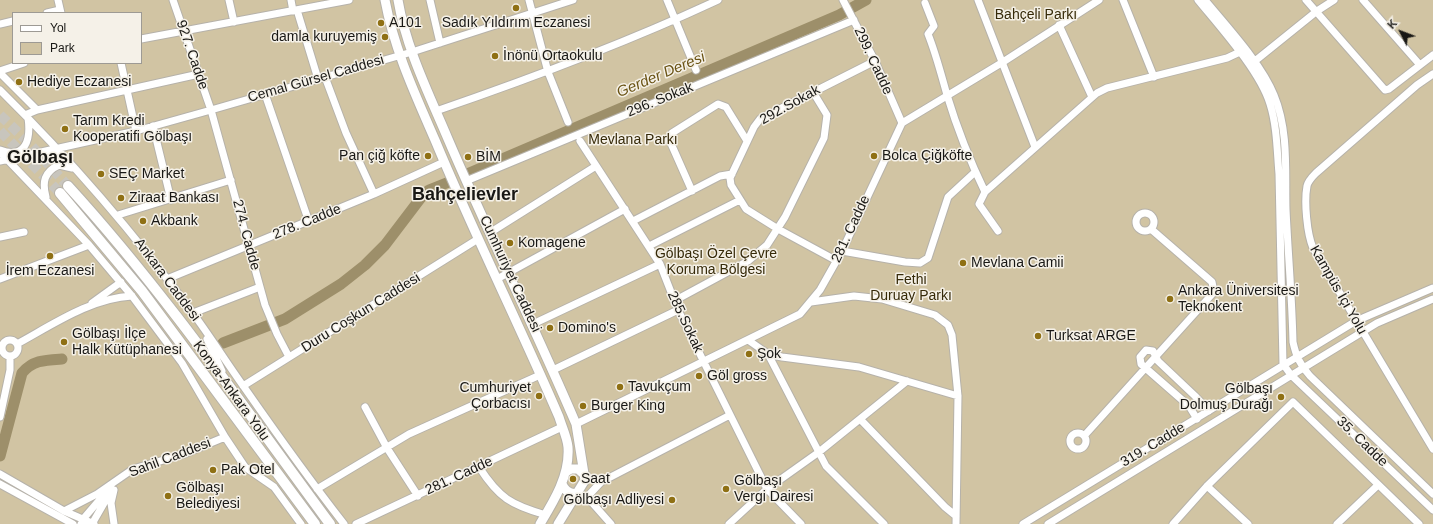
<!DOCTYPE html>
<meta charset="utf-8">
<style>
body{margin:0}
#map{position:relative;width:1433px;height:524px;overflow:hidden;background:#e7e4db;font-family:Arial,sans-serif}
canvas{display:block}
.legend{position:absolute;left:12px;top:12px;width:130px;height:52px;box-sizing:border-box;background:#f5f1e8;border:1px solid #9d9a94;margin:0;padding:5px 7px;list-style:none;font-size:12px;color:#191815}
.legend li{display:flex;align-items:center;gap:8px;height:20px}
.legend b{width:20px;border:1px solid #9d9a94}
.north{position:absolute;left:1381px;top:12px;width:40px;height:40px;-webkit-text-stroke:3px #f5f1e8;paint-order:stroke;rotate:312deg;font-size:11px;font-weight:700;line-height:16px;text-align:center;color:#191815}
.north::after{content:'';display:block;margin:auto;width:14px;height:18px;background:#191815;clip-path:polygon(50% 0,100% 100%,50% 72%,0 100%)}
</style>
<div id="map">
<canvas width="1433" height="524"></canvas>
<ul class="legend">
<li><b style="height:5px;background:#fff"></b>Yol</li>
<li><b style="height:11px;background:#d1c4a3"></b>Park</li>
</ul>
<div class="north">K</div>
</div>
<script>
const ctx = document.querySelector('canvas').getContext('2d');
ctx.lineJoin = 'round';
function fillPath(path, color) {
  ctx.fillStyle = color;
  ctx.fill(path, 'evenodd');
}
function stroke(path, color, width, dash) {
  ctx.strokeStyle = color;
  ctx.lineWidth = width;
  ctx.lineCap = dash ? 'butt' : 'round';
  ctx.setLineDash(dash || []);
  ctx.stroke(path);
}
function drawText(font, color, halo, rows, align = 'center') {
  ctx.font = font + ' Arial,sans-serif';
  ctx.lineWidth = 3;
  ctx.setLineDash([]);
  ctx.textBaseline = 'middle';
  ctx.strokeStyle = halo;
  ctx.fillStyle = color;
  for (const [text, x, y, turn = 0] of rows) {
    ctx.save();
    ctx.translate(x, y);
    ctx.rotate((+turn || 0) * Math.PI / 180);
    ctx.textAlign = isNaN(turn) ? turn : align;
    if (halo) ctx.strokeText(text, 0, 0);
    ctx.fillText(text, 0, 0);
    ctx.restore();
  }
}
fillPath(new Path2D(`
 M 0,0 L 1433,0 L 1433,524 L 0,524 ZM 13,13 L 141,13 L 141,63 L 13,63 Z`), '#d1c4a3');
stroke(new Path2D(`
 M 467,174 L 839,15 L 866,0
 M 223,343 L 285,319 L 341,284 L 365,265 L 385,245 L 423,195 L 429,190 L 449,182
 M 0,456 L 22,373 C 33,360 45,360 62,359`), '#9d8f6a', 11);
stroke(new Path2D(`
 M 0,115 L 27,141 L 68,186
 M 0,131 L 60,193`), '#c8c5bd', 10, [10, 5]);
const minor = new Path2D(`
 M 58,0 L 61,13
 M 173,0 L 211,110 L 265,305 L 277,334 L 289,357
 M 229,0 L 234,22
 M 291,0 L 293,11
 M 430,0 L 440,43
 M 529,0 L 548,72 L 568,122
 M 667,0 L 696,70
 M 843,0 L 875,61 L 902,123
 M 978,0 L 1035,147
 M 1123,0 L 1154,77
 M 1198,0 C 1220,27 1260,71 1270,104 C 1277,126 1277,151 1279,174 L 1283,364 L 1291,375 L 1433,510
 M 1205,0 C 1228,28 1261,63 1274,95 C 1289,131 1285,172 1286,209 C 1288,253 1292,298 1293,342 C 1296,356 1300,365 1310,376 L 1433,494
 M 1306,0 L 1385,90 L 1389,89 L 1433,55
 M 1363,0 L 1420,65
 M 925,3 L 934,26 L 928,34 C 936,54 941,74 947,95 C 957,128 970,161 985,192
 M 297,10 L 318,79
 M 47,13 L 60,10
 M 0,24 L 13,21
 M 1059,25 L 1092,97
 M 141,39 L 349,0
 M 121,63 L 136,131
 M 1250,65 L 1317,11 L 1334,0
 M 0,71 L 24,63
 M 0,73 L 37,110
 M 1433,74 L 1417,85 L 1316,173 C 1312,177 1308,181 1307,186 C 1304,202 1307,234 1313,248 L 1433,449
 M 325,77 L 346,133 L 374,194
 M 0,90 C 70,159 134,233 192,312 C 210,336 226,362 244,387 C 276,433 309,479 344,524
 M 265,94 L 309,222
 M 436,111 C 532,78 626,43 718,0
 M 25,115 L 37,110 L 199,74
 M 153,126 L 171,200
 M 580,141 L 660,264 L 678,310 L 767,489 L 801,524
 M 0,150 C 26,160 31,139 28,118
 M 0,152 L 89,245 L 132,296 L 182,363 L 225,437 L 245,467 L 274,487 L 301,524
 M 0,161 L 136,131 L 211,110 L 412,52 L 573,0
 M 466,181 L 854,20
 M 692,191 L 669,139 L 672,133 L 718,104 L 726,107 L 747,141
 M 46,197 C 42,182 44,172 59,165 L 72,168
 M1136 222a9 9 0 1 1 18 0a9 9 0 1 1-18 0Z
 M 118,215 L 231,180
 M 633,221 L 720,176 L 732,174
 M 998,231 L 979,204 L 985,192 L 1097,93 L 1107,88 L 1227,58 L 1242,51
 M 491,232 L 596,166
 M 0,237 L 24,232
 M 649,246 L 740,200
 M 842,251 L 905,262 L 920,263 L 928,258 L 948,197 L 975,172
 M 837,261 L 778,229 L 746,209 L 731,185 L 730,178 L 754,127 L 760,119 L 875,61
 M 0,279 L 89,245
 M 167,279 L 374,194 L 444,162
 M 497,279 L 625,209
 M 674,301 L 748,261 L 767,245 L 785,217 L 824,138 L 827,115 L 813,92
 M 811,302 L 854,296 L 882,299 L 935,315 L 948,325 L 952,335 L 958,396 L 956,524
 M 92,303 L 121,282
 M 193,313 L 260,287
 M 533,324 L 660,264
 M 207,339 L 222,371
 M 748,340 L 768,354 L 782,357 L 859,367 L 958,396
 M2 348a8 8 0 1 1 16 0a8 8 0 1 1-16 0Z
 M 17,344 C 52,325 91,298 132,296
 M 768,354 L 826,466 L 884,524
 M 553,370 L 678,310
 M 243,386 L 478,239
 M 365,407 L 387,448 L 418,496
 M 0,417 L 10,370 L 10,356
 M 860,419 L 945,507 L 956,516
 M 1197,419 L 1189,406 L 1141,364 L 1140,357 L 1146,350 L 1153,351 L 1158,361 L 1195,396 L 1209,411
 M 576,424 L 800,314 L 820,290 L 842,251 L 902,123 L 1003,62 L 1099,0
 M1070 441a8 8 0 1 1 16 0a8 8 0 1 1-16 0Z
 M 1084,436 L 1214,292 L 1212,282 L 1151,229
 M 479,467 C 499,498 511,505 546,515
 M 0,474 L 64,511 L 94,524
 M 0,484 L 73,524
 M 1207,486 L 1248,524
 M 317,489 L 409,434 L 540,375
 M 114,490 L 111,503 L 114,524
 M 64,511 L 97,494 L 133,469 L 184,454 L 225,437
 M 81,524 L 84,518 L 108,490
 M 92,524 L 111,491
 M 356,524 L 562,427
 M 611,524 L 587,497 L 601,482 L 730,415
 M 729,524 L 767,489 L 819,452 L 907,381
 M 1023,524 L 1356,321 L 1433,288
 M 1048,524 L 1377,323 L 1433,299
 M 1173,524 L 1207,486 L 1293,402 L 1419,524
 M 1337,524 L 1378,485`);
const major = new Path2D(`
 M 385,0 C 394,49 415,94 435,140 C 474,234 519,324 559,417 C 562,427 567,437 568,447 C 570,475 554,501 540,524
 M 398,0 C 406,48 429,94 448,139 C 489,235 535,328 576,424 L 585,480 L 558,524
 M 566,472 L 571,469 L 578,469 L 586,476
 M 562,484 C 565,491 570,495 578,493`);
const highway = new Path2D(`
 M 68,186 C 164,291 245,409 330,524
 M 60,193 L 142,291 L 315,524`);
stroke(minor, '#b6b2aa', 9);
stroke(major, '#b6b2aa', 11);
stroke(highway, '#b6b2aa', 12);
stroke(minor, '#fff', 7);
stroke(major, '#fff', 9);
stroke(highway, '#fff', 10);
for (const [x, y, r, color] of [
 [516,8,4,"#8f7014"],
 [381,23,4,"#8f7014"],
 [385,37,4,"#8f7014"],
 [495,56,4,"#8f7014"],
 [19,82,4,"#8f7014"],
 [65,129,4,"#8f7014"],
 [428,156,4,"#8f7014"],
 [874,156,4,"#8f7014"],
 [468,157,4,"#8f7014"],
 [101,174,4,"#8f7014"],
 [121,198,4,"#8f7014"],
 [143,221,4,"#8f7014"],
 [510,243,4,"#8f7014"],
 [50,256,4,"#8f7014"],
 [963,263,4,"#8f7014"],
 [1170,299,4,"#8f7014"],
 [550,328,4,"#8f7014"],
 [1038,336,4,"#8f7014"],
 [64,342,4,"#8f7014"],
 [749,354,4,"#8f7014"],
 [699,376,4,"#8f7014"],
 [620,387,4,"#8f7014"],
 [539,396,4,"#8f7014"],
 [1281,397,4,"#8f7014"],
 [583,406,4,"#8f7014"],
 [213,470,4,"#8f7014"],
 [573,479,4,"#8f7014"],
 [726,489,4,"#8f7014"],
 [168,496,4,"#8f7014"],
 [672,500,4,"#8f7014"]
]) {
  const dot = new Path2D();
  dot.arc(x, y, r, 0, 2 * Math.PI);
  ctx.fillStyle = color;
  ctx.fill(dot);
  stroke(dot, '#f5f1e8', 1.5);
}
drawText('14px', '#362a09', '#f5f1e8', [
 ["Bahçeli Parkı",1036,15],
 ["Mevlana Parkı",633,140],
 ["Gölbaşı Özel Çevre",716,254],
 ["Koruma Bölgesi",716,270],
 ["Fethi",911,280],
 ["Duruay Parkı",911,296]
]);
drawText('14px', '#191815', '#f5f1e8', [
 ["A101",389,23],
 ["Sadık Yıldırım Eczanesi",516,23,"center"],
 ["damla kuruyemiş",377,37,"right"],
 ["İnönü Ortaokulu",503,56],
 ["Hediye Eczanesi",27,82],
 ["Tarım Kredi",73,121],
 ["Kooperatifi Gölbaşı",73,137],
 ["Pan çiğ köfte",420,156,"right"],
 ["Bolca Çiğköfte",882,156],
 ["BİM",476,157],
 ["SEÇ Market",109,174],
 ["Ziraat Bankası",129,198],
 ["Akbank",151,221],
 ["Komagene",518,243],
 ["Mevlana Camii",971,263],
 ["İrem Eczanesi",50,271,"center"],
 ["Ankara Üniversitesi",1178,291],
 ["Teknokent",1178,307],
 ["Domino's",558,328],
 ["Gölbaşı İlçe",72,334],
 ["Halk Kütüphanesi",72,350],
 ["Turksat ARGE",1046,336],
 ["Şok",757,354],
 ["Göl gross",707,376],
 ["Tavukçum",628,387],
 ["Cumhuriyet",531,388,"right"],
 ["Çorbacısı",531,404,"right"],
 ["Gölbaşı",1273,389,"right"],
 ["Dolmuş Durağı",1273,405,"right"],
 ["Burger King",591,406],
 ["Pak Otel",221,470],
 ["Saat",581,479],
 ["Gölbaşı",734,481],
 ["Vergi Dairesi",734,497],
 ["Gölbaşı",176,488],
 ["Belediyesi",176,504],
 ["Gölbaşı Adliyesi",664,500,"right"]
], 'left');
drawText('14px', '#191815', '#f5f1e8', [
 ["927. Cadde",192,55,71],
 ["299. Cadde",873,61,65],
 ["Cemal Gürsel Caddesi",316,79,-16],
 ["296. Sokak",660,100,-22],
 ["292.Sokak",790,105,-29],
 ["278. Cadde",307,222,-22],
 ["281. Cadde",851,229,-65],
 ["274. Cadde",246,235,75],
 ["Cumhuriyet Caddesi",510,274,65],
 ["Ankara Caddesi",167,280,53],
 ["Kampüs İçi Yolu",1338,290,60],
 ["Duru Coşkun Caddesi",361,313,-32],
 ["285.Sokak",685,322,65],
 ["Konya-Ankara Yolu",231,391,54],
 ["35. Cadde",1362,442,44],
 ["319. Cadde",1153,445,-31],
 ["Sahil Caddesi",170,458,-21],
 ["281. Cadde",459,476,-25]
]);
drawText('italic 15px', '#695213', '#f5f1e8', [
 ["Gerder Deresi",661,75,-23]
]);
drawText('bold 18px', '#191815', '#f5f1e8', [
 ["Gölbaşı",40,158],
 ["Bahçelievler",465,195]
]);
</script>
